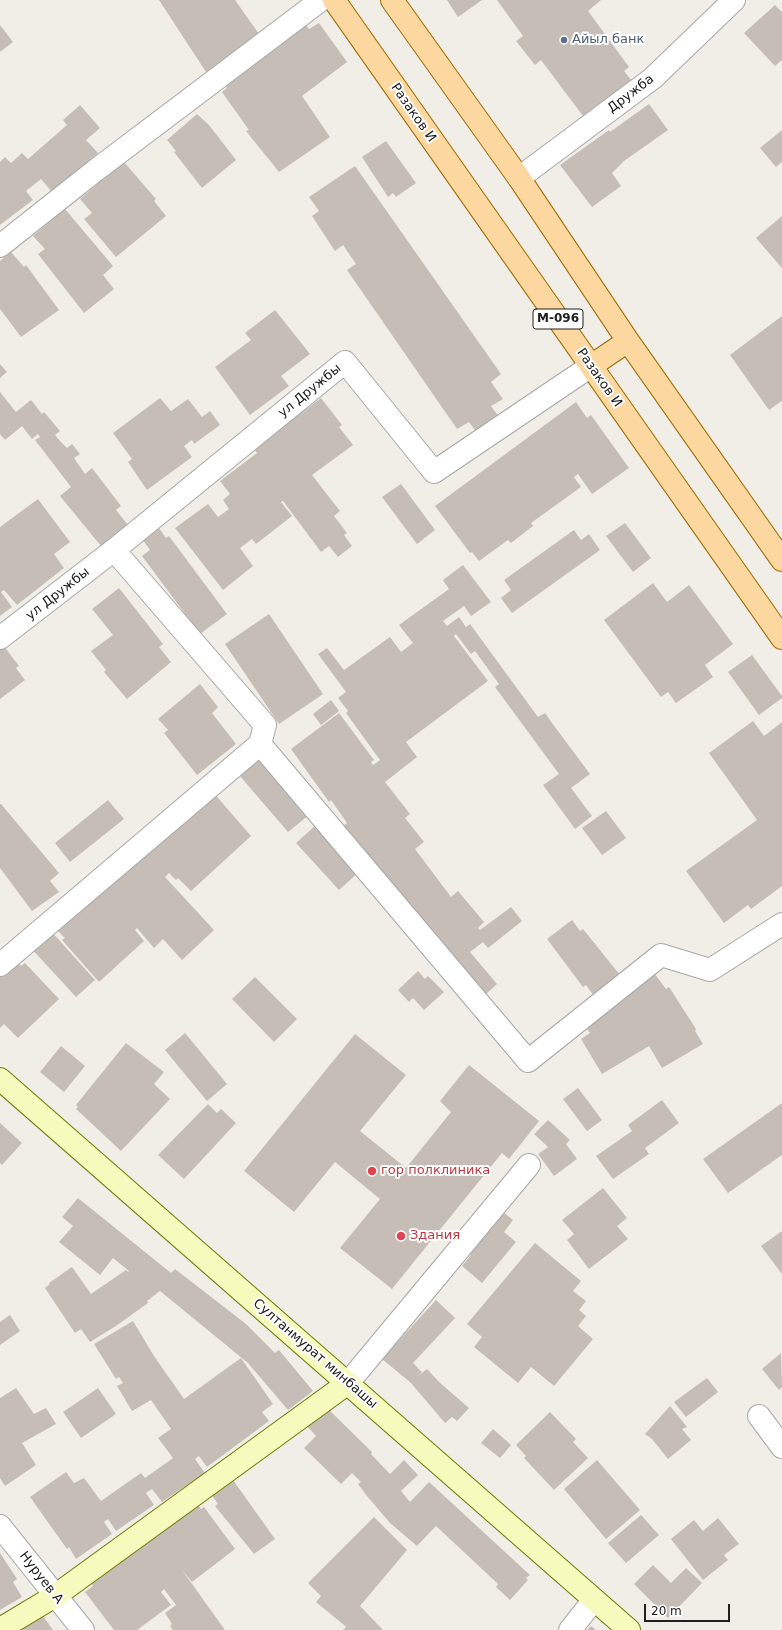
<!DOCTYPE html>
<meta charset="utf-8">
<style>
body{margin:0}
#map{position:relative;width:782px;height:1630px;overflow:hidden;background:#f1eee7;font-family:"DejaVu Sans",sans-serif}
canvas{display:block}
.scale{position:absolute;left:644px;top:1604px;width:86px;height:18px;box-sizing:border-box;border:2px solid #202020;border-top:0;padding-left:5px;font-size:12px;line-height:14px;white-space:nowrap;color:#202020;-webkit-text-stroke:3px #fff;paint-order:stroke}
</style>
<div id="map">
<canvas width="782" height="1630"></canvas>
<div class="scale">20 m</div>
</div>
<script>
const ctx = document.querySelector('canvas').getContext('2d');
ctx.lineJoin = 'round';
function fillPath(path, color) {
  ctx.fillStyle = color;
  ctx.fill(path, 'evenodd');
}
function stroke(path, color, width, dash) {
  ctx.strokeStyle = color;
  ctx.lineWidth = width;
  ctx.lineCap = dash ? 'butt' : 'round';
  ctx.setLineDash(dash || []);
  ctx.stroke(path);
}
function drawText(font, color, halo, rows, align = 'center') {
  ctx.font = font + ' "DejaVu Sans",sans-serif';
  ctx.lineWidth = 4;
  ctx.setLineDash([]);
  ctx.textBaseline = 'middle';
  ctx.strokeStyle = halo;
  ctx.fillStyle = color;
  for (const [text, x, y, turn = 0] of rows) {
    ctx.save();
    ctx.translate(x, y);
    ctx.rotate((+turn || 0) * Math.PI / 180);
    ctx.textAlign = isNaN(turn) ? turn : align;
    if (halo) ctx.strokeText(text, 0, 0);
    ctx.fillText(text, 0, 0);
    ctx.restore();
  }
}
fillPath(new Path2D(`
 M 159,0 L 235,0 L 259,34 L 206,72 Z
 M 447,0 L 482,0 L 458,17 Z
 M 497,0 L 601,0 L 588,11 L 629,67 L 624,71 L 631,80 L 583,116 L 541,60 L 535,65 L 516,41 L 523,36 Z
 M 775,5 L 782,12 L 782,60 L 775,66 L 744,33 Z
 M 319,23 L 347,62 L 302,96 L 330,137 L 279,172 L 246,131 L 249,130 L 222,92 L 227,88 L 225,86 L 306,25 L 309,29 Z
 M 0,25 L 13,42 L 0,52 Z
 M 649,104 L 668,130 L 624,161 L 612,173 L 621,186 L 592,207 L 560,165 L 609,130 L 610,132 Z
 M 80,105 L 100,128 L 86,140 L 98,153 L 52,192 L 41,179 L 26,191 L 33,200 L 0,225 L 0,162 L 5,157 L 11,163 L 22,153 L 28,159 L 67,125 L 63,120 Z
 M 197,114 L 209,125 L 236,160 L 202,188 L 174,152 L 176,151 L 167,140 Z
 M 782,130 L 782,162 L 776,167 L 760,148 Z
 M 386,141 L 416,183 L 396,197 L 393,193 L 388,197 L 362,157 Z
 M 124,162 L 156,199 L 154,201 L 166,216 L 116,257 L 84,219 L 92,213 L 80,199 Z
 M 355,166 L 501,374 L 491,382 L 503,399 L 491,406 L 499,417 L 477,433 L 469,422 L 457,429 L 347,270 L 356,264 L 343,245 L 335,251 L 312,216 L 319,211 L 309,197 Z
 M 65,209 L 113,266 L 103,275 L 114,289 L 84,313 L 38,254 L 45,249 L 33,236 Z
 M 782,216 L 782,268 L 756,238 Z
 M 11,252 L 24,267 L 26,265 L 59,310 L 21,337 L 0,309 L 0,261 Z
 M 275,310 L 310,354 L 281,376 L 289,386 L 250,415 L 215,367 L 251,340 L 245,333 Z
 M 782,316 L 782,401 L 769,410 L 730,355 Z
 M 0,364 L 7,372 L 0,378 Z
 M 0,392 L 16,412 L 31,400 L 42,414 L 44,412 L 60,431 L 55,435 L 61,442 L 67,448 L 72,444 L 80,454 L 74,458 L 85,474 L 92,468 L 121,506 L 116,510 L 128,525 L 101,546 L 60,496 L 71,487 L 35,440 L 40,437 L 38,434 L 32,439 L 22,426 L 5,440 L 0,434 Z
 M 160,398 L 171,411 L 188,399 L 202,417 L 210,411 L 220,425 L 194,444 L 192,440 L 184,446 L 192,457 L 147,490 L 128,462 L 132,459 L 113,433 Z
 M 321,398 L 342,425 L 339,427 L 353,445 L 312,475 L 340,511 L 334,516 L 347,533 L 344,535 L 352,546 L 338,557 L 329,546 L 321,552 L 283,501 L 281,502 L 292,516 L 256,544 L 252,539 L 240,548 L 253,566 L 223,590 L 175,528 L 208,504 L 218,517 L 229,509 L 223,500 L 230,494 L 220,481 L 257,453 L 254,449 Z
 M 576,402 L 587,418 L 591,415 L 629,468 L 592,494 L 578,474 L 574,477 L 581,487 L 531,523 L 533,526 L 511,543 L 508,540 L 479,561 L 472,552 L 470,553 L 435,506 Z
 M 401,484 L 435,530 L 417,544 L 382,497 Z
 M 38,499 L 70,542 L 54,554 L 64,568 L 17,605 L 4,590 L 1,592 L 12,607 L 0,616 L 0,527 Z
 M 625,523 L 651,558 L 633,572 L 606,536 Z
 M 159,528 L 166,538 L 169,536 L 227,614 L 200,634 L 142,556 L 150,550 L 143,540 Z
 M 574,530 L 581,540 L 589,534 L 600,550 L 512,613 L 501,598 L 511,590 L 504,580 Z
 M 463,565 L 491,602 L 471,616 L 464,606 L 443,621 L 447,626 L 459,617 L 466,627 L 470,624 L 538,717 L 545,713 L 552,723 L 590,774 L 571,788 L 592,816 L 575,829 L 543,785 L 559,774 L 495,687 L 499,684 L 475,651 L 471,654 L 456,634 L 454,636 L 488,681 L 406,742 L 417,757 L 385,782 L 410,814 L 405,818 L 424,842 L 415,849 L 451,897 L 458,891 L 484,922 L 478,928 L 480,930 L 511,907 L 522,921 L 488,948 L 483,942 L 470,952 L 497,984 L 485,995 L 343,826 L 347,823 L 331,800 L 329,802 L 291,749 L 339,713 L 374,760 L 371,762 L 373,765 L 380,760 L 346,713 L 348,711 L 338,698 L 346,692 L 318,654 L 327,648 L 344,670 L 390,637 L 401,652 L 413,643 L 399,625 L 449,589 L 443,580 Z
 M 653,583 L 667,602 L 689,585 L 733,644 L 705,665 L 713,677 L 676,703 L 668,692 L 661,697 L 604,620 Z
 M 119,588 L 163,644 L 159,647 L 171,662 L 127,699 L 104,672 L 106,670 L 91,651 L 113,635 L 92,609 Z
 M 269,614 L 323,694 L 279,724 L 225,644 Z
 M 3,645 L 19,666 L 16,668 L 25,680 L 0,699 L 0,648 Z
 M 752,655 L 782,696 L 782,698 L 759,715 L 728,672 Z
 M 200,684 L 218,707 L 212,713 L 236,744 L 197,775 L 164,733 L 168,730 L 158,719 Z
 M 331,700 L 339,711 L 321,725 L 313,714 Z
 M 753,721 L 764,736 L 782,722 L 782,886 L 751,909 L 748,905 L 724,923 L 686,871 L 757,820 L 709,753 Z
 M 252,746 L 309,815 L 288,832 L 239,775 Z
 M 205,783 L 251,836 L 191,891 L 178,878 L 176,880 L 169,873 L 165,877 L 214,930 L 182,960 L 163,939 L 154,948 L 137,928 L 135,930 L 144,941 L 99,982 L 62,940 L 65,938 L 55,928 Z
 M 108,800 L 124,819 L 70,862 L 55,843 Z
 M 0,804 L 1,804 L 59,873 L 50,881 L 59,892 L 32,911 L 0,868 Z
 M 606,811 L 626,838 L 602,855 L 582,828 Z
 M 317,824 L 360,871 L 339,890 L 296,843 Z
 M 572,920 L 580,931 L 583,929 L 620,975 L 594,996 L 586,985 L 583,987 L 547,939 Z
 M 50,930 L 95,980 L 76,997 L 30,947 Z
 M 14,958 L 21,966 L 25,963 L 59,999 L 18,1038 L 4,1024 L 0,1028 L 0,970 Z
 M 418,971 L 425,979 L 428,976 L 444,992 L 424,1010 L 413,998 L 409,1002 L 398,990 Z
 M 654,973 L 666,989 L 669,987 L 696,1029 L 695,1031 L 703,1044 L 662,1068 L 649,1046 L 602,1074 L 581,1039 L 590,1033 L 584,1025 Z
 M 255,977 L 297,1019 L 274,1042 L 232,999 Z
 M 185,1033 L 227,1084 L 207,1101 L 165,1050 Z
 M 355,1034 L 406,1075 L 360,1131 L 406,1168 L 451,1112 L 440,1101 L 469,1065 L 539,1121 L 509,1159 L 502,1153 L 392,1289 L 340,1248 L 380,1199 L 335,1162 L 294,1212 L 244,1171 Z
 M 126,1043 L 164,1072 L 154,1084 L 170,1099 L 121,1151 L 76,1109 L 78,1107 L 76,1105 Z
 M 61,1046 L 85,1066 L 64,1092 L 40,1072 Z
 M 578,1088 L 602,1120 L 587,1131 L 563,1099 Z
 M 662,1100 L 679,1123 L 645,1148 L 649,1154 L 613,1179 L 596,1156 L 632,1131 L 628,1125 Z
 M 782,1103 L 782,1155 L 728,1193 L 703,1159 Z
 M 208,1104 L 217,1113 L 221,1109 L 236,1123 L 184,1179 L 158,1155 Z
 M 548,1120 L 570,1140 L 566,1144 L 577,1159 L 554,1176 L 538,1154 L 548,1147 L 534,1134 Z
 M 0,1123 L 22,1143 L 2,1165 L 0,1163 Z
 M 603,1188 L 627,1218 L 617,1226 L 628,1239 L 589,1269 L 567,1240 L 574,1234 L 562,1220 Z
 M 78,1198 L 171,1273 L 175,1269 L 246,1324 L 275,1353 L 279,1350 L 313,1391 L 288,1410 L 248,1363 L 160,1291 L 147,1301 L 148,1303 L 116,1326 L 90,1342 L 81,1329 L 75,1333 L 45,1288 L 50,1284 L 49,1283 L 72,1267 L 91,1294 L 126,1270 L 128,1272 L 129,1271 L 113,1258 L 100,1275 L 59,1242 L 73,1226 L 62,1217 Z
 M 491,1202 L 513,1220 L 504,1232 L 516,1242 L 482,1283 L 462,1266 L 471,1255 L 457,1243 Z
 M 782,1231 L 782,1274 L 761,1246 Z
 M 535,1243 L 581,1281 L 573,1291 L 586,1301 L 579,1310 L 586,1316 L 578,1326 L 593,1339 L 554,1386 L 531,1367 L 518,1383 L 474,1347 L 482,1337 L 467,1324 Z
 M 436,1300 L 455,1318 L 413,1363 L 422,1372 L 417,1377 L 427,1369 L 439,1382 L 469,1408 L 457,1421 L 452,1417 L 445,1423 L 411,1383 L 382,1359 Z
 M 10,1315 L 20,1331 L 0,1345 L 0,1322 Z
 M 133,1321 L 154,1356 L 184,1399 L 241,1358 L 273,1404 L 262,1412 L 269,1421 L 207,1467 L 199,1456 L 195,1459 L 205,1473 L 162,1502 L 152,1489 L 146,1493 L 154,1505 L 116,1531 L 108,1519 L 104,1522 L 112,1534 L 76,1559 L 69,1547 L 67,1549 L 30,1497 L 66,1472 L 74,1483 L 84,1478 L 101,1501 L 141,1473 L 145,1478 L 173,1458 L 158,1438 L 171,1429 L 151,1400 L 132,1411 L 117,1386 L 123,1383 L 119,1377 L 116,1379 L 94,1344 Z
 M 781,1353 L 782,1387 L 779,1390 L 762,1369 Z
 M 707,1378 L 718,1392 L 686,1417 L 674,1402 Z
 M 16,1388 L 34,1414 L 46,1408 L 56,1424 L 22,1443 L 36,1465 L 5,1486 L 0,1478 L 0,1398 Z
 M 98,1388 L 116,1414 L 81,1438 L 63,1412 Z
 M 323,1404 L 372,1452 L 371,1454 L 390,1474 L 404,1460 L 418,1475 L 401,1491 L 410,1502 L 429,1482 L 530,1575 L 526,1578 L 528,1580 L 510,1600 L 496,1587 L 498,1584 L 436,1526 L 417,1546 L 390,1523 L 367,1496 L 358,1484 L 361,1482 L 352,1473 L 341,1484 L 304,1448 L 316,1436 L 304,1423 Z
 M 670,1406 L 687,1427 L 682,1429 L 691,1440 L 668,1459 L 652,1439 L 645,1434 Z
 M 550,1412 L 576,1439 L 573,1442 L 588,1458 L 554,1490 L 524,1458 L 526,1456 L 516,1445 Z
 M 493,1429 L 511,1445 L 500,1458 L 481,1443 Z
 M 597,1460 L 640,1510 L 606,1539 L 564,1489 Z
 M 228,1473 L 275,1539 L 254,1554 L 215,1506 L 218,1504 L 207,1488 Z
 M 190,1493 L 201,1509 L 204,1507 L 235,1549 L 192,1582 L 182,1570 L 225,1630 L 173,1630 L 170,1626 L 172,1624 L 165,1613 L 176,1605 L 164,1589 L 161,1592 L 171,1605 L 137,1630 L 114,1630 L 85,1592 L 93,1586 L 81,1569 Z
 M 641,1515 L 659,1535 L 626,1563 L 608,1543 Z
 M 374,1517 L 407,1550 L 360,1606 L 383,1630 L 343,1630 L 346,1627 L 344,1625 L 316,1602 L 321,1596 L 308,1583 Z
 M 718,1518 L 739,1544 L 724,1555 L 728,1560 L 703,1580 L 671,1539 L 694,1520 L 703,1531 Z
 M 0,1553 L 17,1579 L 13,1582 L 22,1597 L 0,1610 Z
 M 653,1565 L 671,1583 L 686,1568 L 702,1583 L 668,1618 L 634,1584 Z
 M 36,1606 L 53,1630 L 1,1630 Z
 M 591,1626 L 596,1630 L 587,1630 Z`), '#c6beb6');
const street = new Path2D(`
 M 519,178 L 653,78 L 734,0
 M 0,246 L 96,170 L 321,0
 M 0,638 L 114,550 L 345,362 L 434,472 L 591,366
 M 260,744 L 528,1061 L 661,955 L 710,970 L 782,924
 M 0,965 L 260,744 L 265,725 L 114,550
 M 348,1383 L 529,1165
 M 759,1416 L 782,1447
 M 0,1526 L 83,1630
 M 570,1630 L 593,1601`);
const secondary = new Path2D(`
 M 0,1079 L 629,1630
 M 0,1629 L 55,1596 L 348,1383`);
const primary = new Path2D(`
 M 334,0 L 782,638
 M 392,0 L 519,178 L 628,341 L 782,560
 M 591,366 L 628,341`);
stroke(street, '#a7a7a7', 24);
stroke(secondary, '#6c7b04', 24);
stroke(primary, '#9d6c00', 24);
stroke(street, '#fff', 22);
stroke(secondary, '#f6fabc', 22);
stroke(primary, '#fdd7a0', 22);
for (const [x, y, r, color] of [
 [564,40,4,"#5c6f8a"],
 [372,1171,5,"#e0444e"],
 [401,1236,5,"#e0444e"]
]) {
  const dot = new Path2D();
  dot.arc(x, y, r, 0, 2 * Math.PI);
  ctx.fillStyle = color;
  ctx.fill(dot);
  stroke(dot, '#fff', 1.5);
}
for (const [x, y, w] of [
 [558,319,50]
]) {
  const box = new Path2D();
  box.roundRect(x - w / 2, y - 10, w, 20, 3);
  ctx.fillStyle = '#fff';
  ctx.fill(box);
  stroke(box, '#202020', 1);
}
drawText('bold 12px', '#202020', null, [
 ["М-096",558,319]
]);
drawText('13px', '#4e5e75', '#fff', [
 ["Айыл банк",572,40]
], 'left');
drawText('13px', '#202020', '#fff', [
 ["Дружба",631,94,-37],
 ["Разаков И",413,113,55],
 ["Разаков И",599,378,55],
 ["ул Дружбы",310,391,-39],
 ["ул Дружбы",58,594,-38],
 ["Султанмурат минбашы",315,1354,41],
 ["Нуруев А",41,1578,52]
]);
drawText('13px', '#be3a42', '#fff', [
 ["гор полклиника",381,1171],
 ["Здания",410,1236]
], 'left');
</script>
